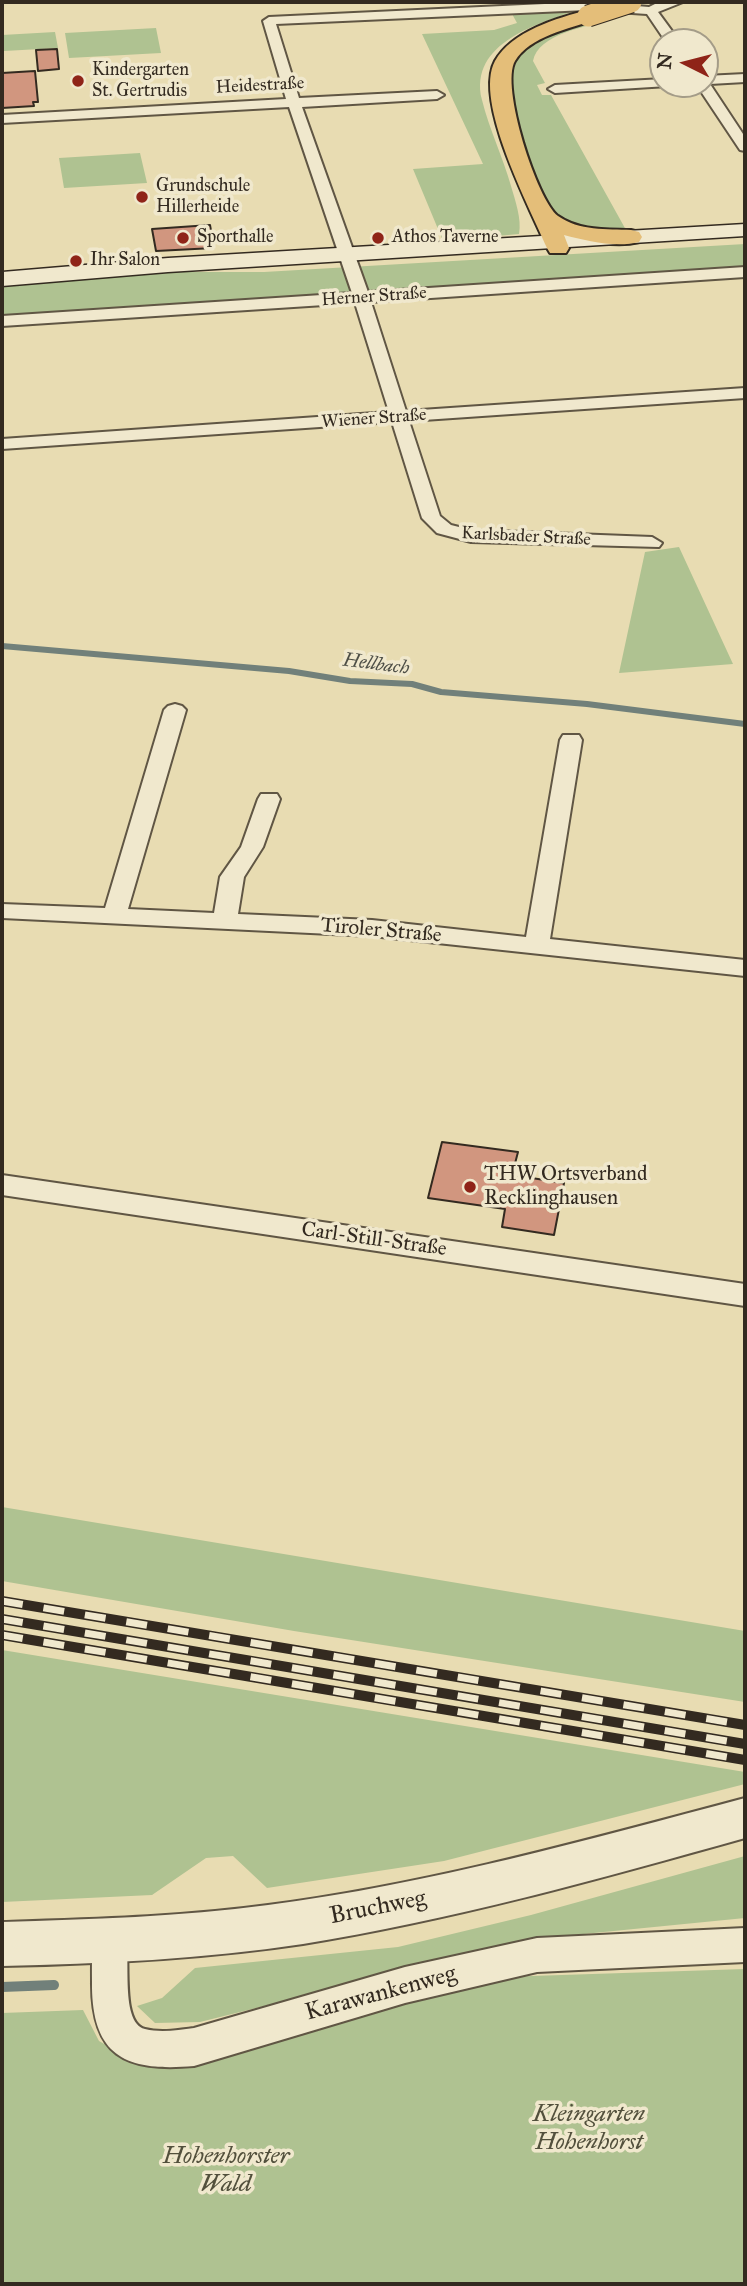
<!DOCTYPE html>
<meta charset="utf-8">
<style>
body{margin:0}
#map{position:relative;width:747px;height:2286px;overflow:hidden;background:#e8dcb2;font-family:"IM FELL Great Primer",serif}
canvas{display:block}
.frame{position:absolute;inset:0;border:4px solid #332a20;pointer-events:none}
.north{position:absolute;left:649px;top:28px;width:70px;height:70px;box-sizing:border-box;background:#f0e8cd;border:2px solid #a49c88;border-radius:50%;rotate:276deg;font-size:19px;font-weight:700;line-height:28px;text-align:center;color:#332a20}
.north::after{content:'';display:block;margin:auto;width:24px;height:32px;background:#8f2418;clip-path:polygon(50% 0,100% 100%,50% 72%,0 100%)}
</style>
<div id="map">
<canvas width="747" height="2286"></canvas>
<div class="frame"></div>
<div class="north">N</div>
</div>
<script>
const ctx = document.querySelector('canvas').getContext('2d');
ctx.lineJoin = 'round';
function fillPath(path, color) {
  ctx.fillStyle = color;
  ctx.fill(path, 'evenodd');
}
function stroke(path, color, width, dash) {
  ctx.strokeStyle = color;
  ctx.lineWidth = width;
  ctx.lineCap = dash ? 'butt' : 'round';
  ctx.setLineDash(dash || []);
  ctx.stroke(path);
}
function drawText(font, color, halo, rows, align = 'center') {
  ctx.font = font + ' "IM FELL Great Primer",serif';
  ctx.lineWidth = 7;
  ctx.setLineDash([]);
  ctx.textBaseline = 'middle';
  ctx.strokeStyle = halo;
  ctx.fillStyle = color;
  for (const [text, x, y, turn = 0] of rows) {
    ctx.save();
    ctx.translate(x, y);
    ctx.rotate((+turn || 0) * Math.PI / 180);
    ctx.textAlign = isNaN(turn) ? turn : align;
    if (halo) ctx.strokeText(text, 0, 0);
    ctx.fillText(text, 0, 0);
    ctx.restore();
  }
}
fillPath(new Path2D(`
 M 581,9 C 540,23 468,42 482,100 C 489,129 503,157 511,186 C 515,200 522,219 519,234 L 443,241 L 413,169 L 483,164 L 422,34 L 494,30 L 517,23 L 511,12 Z
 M 608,20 C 586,27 538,34 533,61 L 545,83 L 537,85 L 542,95 L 551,95 L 626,230 L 557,224 L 532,181 L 505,68 C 541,35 558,24 608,20 Z
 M 156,28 L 161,53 L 69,58 L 65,33 Z
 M 55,32 L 58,48 L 4,51 L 2,35 Z
 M 140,153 L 147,183 L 64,188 L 59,158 Z
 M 745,244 L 745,268 L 2,318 L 2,286 L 171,272 L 264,272 Z
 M 679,547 L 733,664 L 619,673 L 645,552 Z
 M 2,1507 L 745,1631 L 745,1702 L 294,1631 L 2,1581 Z
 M 2,1650 L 745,1772 L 745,1784 L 444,1861 L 267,1888 L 233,1856 L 206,1858 L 152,1895 L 2,1902 Z
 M 745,1856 L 745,1918 L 533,1939 L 200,2022 L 155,2023 L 137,2006 L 162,1998 L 195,1968 L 398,1947 L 531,1915 Z
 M 745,1969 L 745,2284 L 2,2284 L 2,2013 L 83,2010 L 99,2041 L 141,2065 L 188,2063 L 501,1977 Z`), '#afc291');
stroke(new Path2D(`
 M 2,646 L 289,671 L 350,681 L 412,684 L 441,692 L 587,704 L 745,724`), '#71807a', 6);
stroke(new Path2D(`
 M 2,1987 L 54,1985`), '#71807a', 10);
const building = new Path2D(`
 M 57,49 L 59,69 L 38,71 L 36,50 Z
 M 35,71 L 38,102 L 33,102 L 34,106 L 2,108 L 2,73 Z
 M 210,225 L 214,248 L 156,251 L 152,229 Z
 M 442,1142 L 518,1152 L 512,1175 L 564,1183 L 554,1235 L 502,1227 L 505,1209 L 428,1198 Z`);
fillPath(building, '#d1967f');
stroke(building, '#332a20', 2);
const minor = new Path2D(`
 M 587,2 L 649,7 L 659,2 L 683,2 L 658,12 L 680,42 L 666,42 L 647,14 L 587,10 L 276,24 L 299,98 L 437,91 L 444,95 L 437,99 L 302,107 L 368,292 L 745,267 L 745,277 L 371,302 L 406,411 L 745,388 L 745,398 L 409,421 L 440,516 L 451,525 L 471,530 L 652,537 L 662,543 L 659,547 L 471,542 L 437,533 L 422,518 L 392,422 L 2,449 L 2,439 L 389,412 L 355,303 L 2,326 L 2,316 L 352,293 L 289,107 L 2,123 L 2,115 L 286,99 L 263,21 L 269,17 Z
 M 745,74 L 745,82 L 710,84 L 745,137 L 745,151 L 740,150 L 696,84 L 705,84 L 705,76 Z
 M 663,79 L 663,84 L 669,84 L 668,86 L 555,93 L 548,89 L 555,85 Z
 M 175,704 L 182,706 L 186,710 L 128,909 L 214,913 L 220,877 L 241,847 L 258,799 L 261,794 L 277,794 L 280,799 L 263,847 L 244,877 L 238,914 L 372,920 L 526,937 L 560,740 L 563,735 L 579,735 L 582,740 L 550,939 L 745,960 L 745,976 L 372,936 L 2,918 L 2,904 L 105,908 L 164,710 L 168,706 Z
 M 2,1175 L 745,1284 L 745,1306 L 2,1195 Z
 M 111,1923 L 124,1928 C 133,1950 118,2022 145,2029 C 161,2033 178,2030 194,2028 L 405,1967 L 537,1938 L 745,1928 L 745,1962 L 537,1972 L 405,2003 L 194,2066 C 125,2072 91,2056 92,1981 C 92,1962 91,1945 98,1928 Z`);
const tertiary = new Path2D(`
 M 745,1798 L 745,1838 C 599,1879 452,1920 303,1944 C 203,1959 102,1964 2,1966 L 2,1922 C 91,1919 180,1917 268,1905 C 430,1884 587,1840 745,1798 Z`);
const secondary = new Path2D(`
 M 745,224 L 745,236 L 168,272 L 2,286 L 2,272 L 168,258 Z`);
const motorway = new Path2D(`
 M 588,10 L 595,12 L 597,16 L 595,20 C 570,28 529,37 515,61 C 500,86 537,200 558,216 C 579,231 607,229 631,230 L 639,232 L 642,237 L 639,242 C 616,248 587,241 564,235 L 569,248 L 566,253 L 550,253 L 547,248 C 530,208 473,101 495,61 C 512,31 557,18 588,10 Z`);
stroke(minor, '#605644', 4);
stroke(tertiary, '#605644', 4);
stroke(secondary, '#332a20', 3);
stroke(motorway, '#332a20', 4);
fillPath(minor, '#f0e8cd');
fillPath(tertiary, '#f0e8cd');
fillPath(secondary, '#f0e8cd');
fillPath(motorway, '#e4be79');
const rail = new Path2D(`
 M 2,1601 L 745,1725
 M 2,1619 L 745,1744
 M 2,1635 L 745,1760`);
stroke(rail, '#332a20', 10);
stroke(rail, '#f0e8cd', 7, [21]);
const motorwayBridge = new Path2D(`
 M 588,16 L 631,2`);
stroke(motorwayBridge, '#332a20', 23, []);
stroke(motorwayBridge, '#e4be79', 21);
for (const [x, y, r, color] of [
 [78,81,7,"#8f2418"],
 [142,197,7,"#8f2418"],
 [183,238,7,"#8f2418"],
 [378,238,7,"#8f2418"],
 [76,261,7,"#8f2418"],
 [470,1187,7,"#8f2418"]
]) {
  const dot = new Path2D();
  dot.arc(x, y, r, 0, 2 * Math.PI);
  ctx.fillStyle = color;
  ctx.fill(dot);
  stroke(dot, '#f0e8cd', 2.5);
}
drawText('18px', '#332a20', '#f0e8cd', [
 ["Kindergarten",92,71],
 ["St. Gertrudis",92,92],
 ["Grundschule",156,187],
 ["Hillerheide",156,208],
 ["Sporthalle",197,238],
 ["Athos Taverne",392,238],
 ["Ihr Salon",90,261]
], 'left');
drawText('18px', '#332a20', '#f0e8cd', [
 ["Heidestraße",260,86,-3],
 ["Herner Straße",374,297,-4],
 ["Wiener Straße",374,419,-4],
 ["Karlsbader Straße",526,537,3]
]);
drawText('italic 19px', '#4d4e46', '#f0e8cd', [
 ["Hellbach",376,665,7]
]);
drawText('21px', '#332a20', '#f0e8cd', [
 ["Tiroler Straße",381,931,5],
 ["Carl-Still-Straße",374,1240,8]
]);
drawText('21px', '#332a20', '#f0e8cd', [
 ["THW Ortsverband",484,1175],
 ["Recklinghausen",484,1199]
], 'left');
drawText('24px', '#332a20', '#f0e8cd', [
 ["Bruchweg",378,1908,-11],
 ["Karawankenweg",381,1994,-15]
]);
drawText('italic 24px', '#52503c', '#f0e8cd', [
 ["Kleingarten",589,2115],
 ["Hohenhorst",589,2143],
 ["Hohenhorster",226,2157],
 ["Wald",226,2185]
]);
</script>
